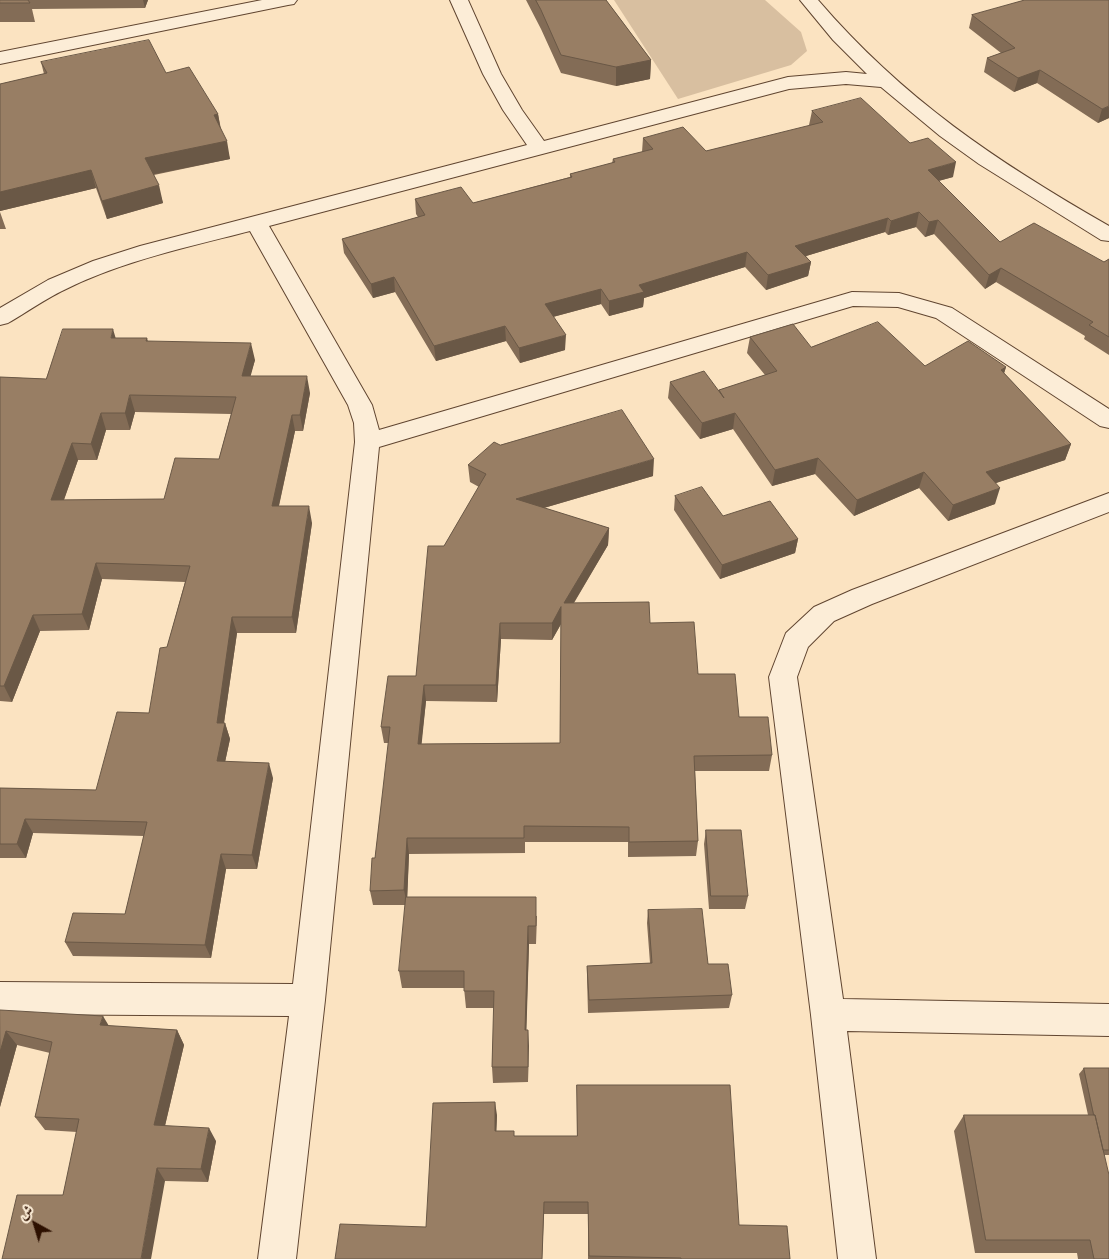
<!DOCTYPE html>
<meta charset="utf-8">
<style>
body{margin:0}
#map{position:relative;width:1109px;height:1259px;overflow:hidden;background:#fbe3c1;font-family:"Libre Caslon Text",Amiri,serif}
canvas{display:block}
.north{position:absolute;left:10px;top:1199px;width:50px;height:50px;-webkit-text-stroke:4px #fcedd7;paint-order:stroke;rotate:321deg;font-size:14px;font-weight:700;line-height:20px;text-align:center;color:#2d1000}
.north::after{content:'';display:block;margin:auto;width:18px;height:22px;background:#2d1000;clip-path:polygon(50% 0,100% 100%,50% 72%,0 100%)}
</style>
<div id="map">
<canvas width="1109" height="1259"></canvas>
<div class="north">ش</div>
</div>
<script>
const ctx = document.querySelector('canvas').getContext('2d');
ctx.lineJoin = 'round';
function fillPath(path, color) {
  ctx.fillStyle = color;
  ctx.fill(path, 'evenodd');
}
function stroke(path, color, width, dash) {
  ctx.strokeStyle = color;
  ctx.lineWidth = width;
  ctx.lineCap = dash ? 'butt' : 'round';
  ctx.setLineDash(dash || []);
  ctx.stroke(path);
}
fillPath(new Path2D(`
 M 614,0 L 765,0 L 801,32 L 807,51 L 791,65 L 678,99 Z`), '#d8bfa0');
const minor = new Path2D(`
 M 262,0 L 297,0 L 294,4 L 288,5 L 0,64 L 0,52 Z
 M 450,0 L 468,0 L 501,74 L 522,110 L 544,141 L 788,77 L 846,72 L 867,74 L 833,40 L 800,0 L 818,0 C 903,99 997,162 1109,226 L 1109,241 L 1101,240 L 979,164 L 940,136 L 881,87 L 846,84 L 789,89 L 269,226 L 372,405 L 379,430 L 852,292 L 899,293 L 952,308 L 1109,409 L 1109,428 L 1100,426 L 936,318 L 898,307 L 853,306 L 379,447 L 325,1000 L 296,1259 L 258,1259 L 289,1016 L 0,1014 L 0,982 L 293,984 L 355,442 L 354,423 L 348,405 L 250,231 C 188,247 122,261 64,290 C 45,299 27,312 8,323 L 0,325 L 0,308 L 48,280 L 93,261 L 140,246 L 527,145 L 503,110 L 483,74 Z
 M 1109,493 L 1109,512 L 872,604 L 834,621 L 808,647 L 797,677 L 843,999 L 1109,1004 L 1109,1036 L 847,1031 L 876,1259 L 838,1259 L 811,1015 L 769,677 L 786,633 L 814,607 L 852,590 Z`);
stroke(minor, '#604530', 2);
fillPath(minor, '#fcedd7');
fillPath(new Path2D(`
 M 0,0 L 148,0 L 145,8 L 32,9 L 35,22 L 0,22 Z
 M 526,0 L 606,0 L 651,60 L 650,79 L 616,86 L 561,73 L 541,29 Z
 M 1025,0 L 1109,118 L 1098,123 L 1037,83 L 1014,92 L 984,72 L 987,58 L 1001,53 L 969,28 L 972,15 Z
 M 41,62 L 166,73 L 218,114 L 221,129 L 230,159 L 154,175 L 163,203 L 107,219 L 96,188 L 0,211 L 0,84 L 44,74 Z
 M 812,111 L 910,143 L 953,177 L 938,181 L 1000,242 L 1104,262 L 1109,259 L 1109,355 L 1084,339 L 1085,336 L 996,282 L 985,289 L 934,234 L 925,237 L 916,227 L 888,235 L 885,232 L 806,256 L 811,262 L 808,276 L 766,290 L 745,267 L 644,298 L 643,307 L 609,316 L 601,304 L 553,317 L 565,350 L 520,363 L 506,341 L 436,361 L 395,292 L 373,298 L 344,253 L 342,239 L 418,217 L 416,214 L 415,199 L 473,203 L 570,177 L 570,174 L 612,163 L 613,159 L 642,152 L 643,138 L 706,151 L 810,126 L 809,125 Z
 M 0,212 L 6,229 L 0,229 Z
 M 750,337 L 925,366 L 1006,367 L 1004,373 L 1071,444 L 1065,460 L 996,483 L 995,504 L 948,521 L 919,488 L 854,516 L 815,474 L 772,486 L 733,429 L 700,439 L 668,398 L 670,382 L 719,390 L 765,375 L 747,353 Z
 M 116,338 L 147,338 L 148,341 L 255,360 L 250,376 L 310,393 L 303,431 L 295,431 L 279,506 L 312,523 L 296,633 L 237,633 L 224,723 L 225,723 L 230,739 L 225,762 L 273,778 L 257,869 L 226,869 L 211,958 L 73,956 L 65,942 L 125,914 L 144,836 L 33,833 L 26,858 L 0,858 L 0,788 L 96,790 L 149,713 L 185,582 L 102,579 L 89,630 L 40,631 L 12,702 L 0,701 L 0,377 L 46,379 ZM 135,412 L 231,414 L 219,459 L 164,499 L 64,500 L 78,460 L 97,460 L 106,430 L 130,430 Z
 M 500,445 L 653,476 L 544,508 L 609,528 L 608,545 L 574,603 L 650,623 L 739,717 L 772,755 L 769,771 L 695,771 L 698,841 L 696,856 L 628,857 L 628,842 L 525,842 L 525,853 L 409,854 L 407,897 L 537,916 L 536,944 L 529,944 L 526,1030 L 528,1030 L 528,1082 L 493,1083 L 492,1067 L 494,1008 L 466,1008 L 464,988 L 402,988 L 399,971 L 405,905 L 373,905 L 370,891 L 375,858 L 389,743 L 384,743 L 381,727 L 416,676 L 444,546 L 479,487 L 470,482 L 468,465 ZM 561,624 L 560,743 L 421,744 L 426,701 L 497,702 L 501,639 L 552,640 Z
 M 675,496 L 723,516 L 798,539 L 795,553 L 720,579 L 674,510 Z
 M 706,830 L 748,896 L 745,909 L 709,909 L 704,844 Z
 M 648,910 L 708,964 L 732,995 L 729,1008 L 588,1013 L 587,978 L 587,966 L 650,963 L 647,923 Z
 M 0,1010 L 109,1026 L 177,1030 L 184,1045 L 165,1126 L 216,1141 L 208,1182 L 165,1181 L 63,1195 L 77,1132 L 45,1130 L 35,1117 L 50,1053 L 17,1045 L 0,1107 Z
 M 1084,1068 L 1109,1068 L 1109,1155 L 1104,1155 L 1109,1259 L 1078,1259 L 1077,1253 L 975,1253 L 954,1131 L 964,1115 L 1088,1115 L 1079,1074 Z
 M 577,1085 L 739,1225 L 790,1259 L 588,1259 L 588,1214 L 544,1214 L 542,1259 L 335,1259 L 426,1227 L 497,1115 L 496,1131 L 515,1136 L 577,1136 Z`), '#836c56');
fillPath(new Path2D(`
 M 143,0 L 148,0 L 145,8 Z
 M 651,60 L 650,79 L 616,86 L 616,67 Z
 M 1040,70 L 1037,83 L 1014,92 L 1018,78 Z
 M 1109,106 L 1109,118 L 1098,123 L 1102,109 Z
 M 218,114 L 221,132 L 214,115 Z
 M 227,141 L 230,159 L 150,175 L 145,158 Z
 M 956,162 L 953,177 L 924,185 L 928,170 Z
 M 91,170 L 96,188 L 0,211 L 0,192 Z
 M 159,185 L 163,203 L 107,219 L 102,201 Z
 M 919,212 L 916,227 L 888,235 L 891,221 Z
 M 888,218 L 885,232 L 793,260 L 795,246 Z
 M 938,220 L 934,234 L 925,237 L 929,222 Z
 M 747,252 L 745,267 L 644,298 L 643,307 L 609,316 L 609,301 L 639,285 Z
 M 811,262 L 808,276 L 766,290 L 768,275 Z
 M 1001,268 L 996,282 L 985,289 L 989,275 Z
 M 394,277 L 395,292 L 373,298 L 371,284 Z
 M 601,289 L 601,304 L 545,319 L 545,304 Z
 M 505,326 L 506,341 L 436,361 L 434,346 Z
 M 113,329 L 118,346 L 111,338 Z
 M 566,335 L 565,350 L 520,363 L 519,348 Z
 M 251,343 L 255,360 L 246,393 L 242,376 Z
 M 1006,367 L 1001,383 L 1001,370 Z
 M 307,376 L 310,393 L 303,431 L 300,415 Z
 M 130,395 L 135,412 L 130,430 L 125,413 Z
 M 101,413 L 106,430 L 97,460 L 91,444 Z
 M 735,413 L 733,429 L 700,439 L 702,423 Z
 M 292,415 L 295,431 L 275,523 L 272,506 Z
 M 72,443 L 78,460 L 58,516 L 51,500 Z
 M 1071,444 L 1065,460 L 981,488 L 986,472 Z
 M 818,458 L 815,474 L 772,486 L 775,470 Z
 M 654,459 L 653,476 L 516,516 L 516,499 Z
 M 924,472 L 919,488 L 854,516 L 857,500 Z
 M 1000,488 L 995,504 L 948,521 L 953,505 Z
 M 309,506 L 312,523 L 296,633 L 292,617 Z
 M 609,528 L 608,545 L 564,619 L 564,603 Z
 M 798,539 L 795,553 L 720,579 L 722,565 Z
 M 96,563 L 102,579 L 89,630 L 82,614 Z
 M 561,607 L 561,624 L 552,640 L 552,623 Z
 M 33,615 L 40,631 L 12,702 L 4,686 Z
 M 232,617 L 237,633 L 222,736 L 225,723 L 230,739 L 222,776 L 217,761 L 217,723 Z
 M 500,623 L 501,639 L 497,702 L 496,685 Z
 M 424,685 L 426,701 L 420,760 L 418,744 Z
 M 269,763 L 273,778 L 257,869 L 252,855 Z
 M 25,819 L 33,833 L 26,858 L 17,844 Z
 M 407,838 L 409,854 L 407,905 L 404,890 Z
 M 221,854 L 226,869 L 211,958 L 205,945 Z
 M 528,926 L 529,944 L 526,1046 L 525,1030 Z
 M 103,1016 L 112,1031 L 100,1025 Z
 M 177,1030 L 184,1045 L 162,1138 L 154,1125 Z
 M 528,1030 L 529,1046 L 528,1082 Z
 M 6,1031 L 17,1045 L 0,1107 L 0,1052 Z
 M 495,1102 L 497,1115 L 496,1144 L 495,1131 Z
 M 209,1128 L 216,1141 L 208,1182 L 201,1169 Z
 M 157,1168 L 165,1181 L 151,1259 L 141,1259 Z`), '#6a5846');
const building = new Path2D(`
 M 0,0 L 28,0 L 30,3 L 0,3 Z
 M 536,0 L 606,0 L 651,60 L 616,67 L 561,55 L 541,10 Z
 M 1025,0 L 1109,0 L 1109,106 L 1102,109 L 1040,70 L 1018,78 L 987,58 L 1015,48 L 972,15 Z
 M 149,40 L 166,73 L 189,67 L 218,114 L 214,115 L 227,141 L 145,158 L 159,185 L 102,201 L 91,170 L 0,192 L 0,84 L 47,73 L 41,62 Z
 M 861,98 L 910,143 L 928,138 L 956,162 L 928,170 L 1000,242 L 1034,223 L 1104,262 L 1109,259 L 1109,337 L 1089,325 L 1093,322 L 1001,268 L 989,275 L 938,220 L 929,222 L 919,212 L 891,221 L 888,218 L 795,246 L 811,262 L 768,275 L 747,252 L 639,285 L 644,292 L 609,301 L 601,289 L 545,304 L 566,335 L 519,348 L 505,326 L 434,346 L 394,277 L 371,284 L 342,239 L 425,215 L 415,199 L 461,187 L 473,203 L 572,177 L 570,174 L 615,162 L 613,159 L 653,149 L 643,138 L 683,127 L 706,151 L 823,122 L 812,111 Z
 M 878,322 L 925,366 L 968,341 L 1006,367 L 1001,370 L 1071,444 L 986,472 L 1000,488 L 953,505 L 924,472 L 857,500 L 818,458 L 775,470 L 735,413 L 702,423 L 670,382 L 704,371 L 724,398 L 719,390 L 777,371 L 750,337 L 793,324 L 811,347 Z
 M 63,329 L 113,329 L 111,338 L 147,338 L 146,341 L 251,343 L 242,376 L 307,376 L 300,415 L 292,415 L 272,506 L 309,506 L 292,617 L 232,617 L 217,723 L 225,723 L 217,761 L 269,763 L 252,855 L 221,854 L 205,945 L 65,942 L 73,913 L 125,914 L 147,822 L 25,819 L 17,844 L 0,844 L 0,788 L 96,790 L 117,712 L 149,713 L 160,648 L 167,647 L 190,566 L 96,563 L 82,614 L 33,615 L 4,686 L 0,686 L 0,377 L 46,379 ZM 130,395 L 236,397 L 219,459 L 175,458 L 164,499 L 51,500 L 72,443 L 91,444 L 101,413 L 125,413 Z
 M 622,410 L 654,459 L 516,499 L 609,528 L 564,603 L 649,602 L 650,623 L 694,622 L 698,674 L 735,674 L 739,717 L 768,717 L 772,755 L 694,756 L 698,841 L 629,842 L 629,827 L 524,826 L 524,838 L 407,838 L 404,890 L 370,891 L 372,858 L 375,858 L 390,727 L 381,727 L 388,676 L 416,676 L 428,546 L 444,546 L 486,474 L 468,465 L 494,442 L 500,445 ZM 561,607 L 560,743 L 418,744 L 424,685 L 496,685 L 500,623 L 552,623 Z
 M 702,487 L 723,516 L 770,501 L 798,539 L 722,565 L 675,496 Z
 M 706,830 L 741,830 L 748,896 L 711,896 Z
 M 406,897 L 536,897 L 536,926 L 528,926 L 525,1030 L 528,1030 L 528,1067 L 492,1067 L 494,991 L 464,991 L 464,971 L 399,971 Z
 M 702,909 L 708,964 L 728,964 L 732,995 L 589,1000 L 587,966 L 652,963 L 648,910 Z
 M 0,1010 L 103,1016 L 100,1025 L 177,1030 L 154,1125 L 209,1128 L 201,1169 L 157,1168 L 141,1259 L 2,1259 L 17,1195 L 63,1195 L 79,1119 L 35,1117 L 52,1042 L 6,1031 L 0,1052 Z
 M 1084,1068 L 1109,1068 L 1109,1150 L 1103,1150 L 1095,1115 L 1094,1115 Z
 M 577,1085 L 730,1085 L 739,1225 L 787,1226 L 790,1259 L 681,1259 L 681,1258 L 589,1256 L 588,1202 L 544,1202 L 542,1259 L 335,1259 L 340,1224 L 426,1227 L 433,1103 L 495,1102 L 495,1131 L 514,1131 L 514,1136 L 577,1136 Z
 M 964,1115 L 1095,1115 L 1109,1175 L 1109,1259 L 1094,1259 L 1090,1240 L 986,1240 Z`);
fillPath(building, '#987e64');
stroke(building, '#6a5846', 1);
</script>
